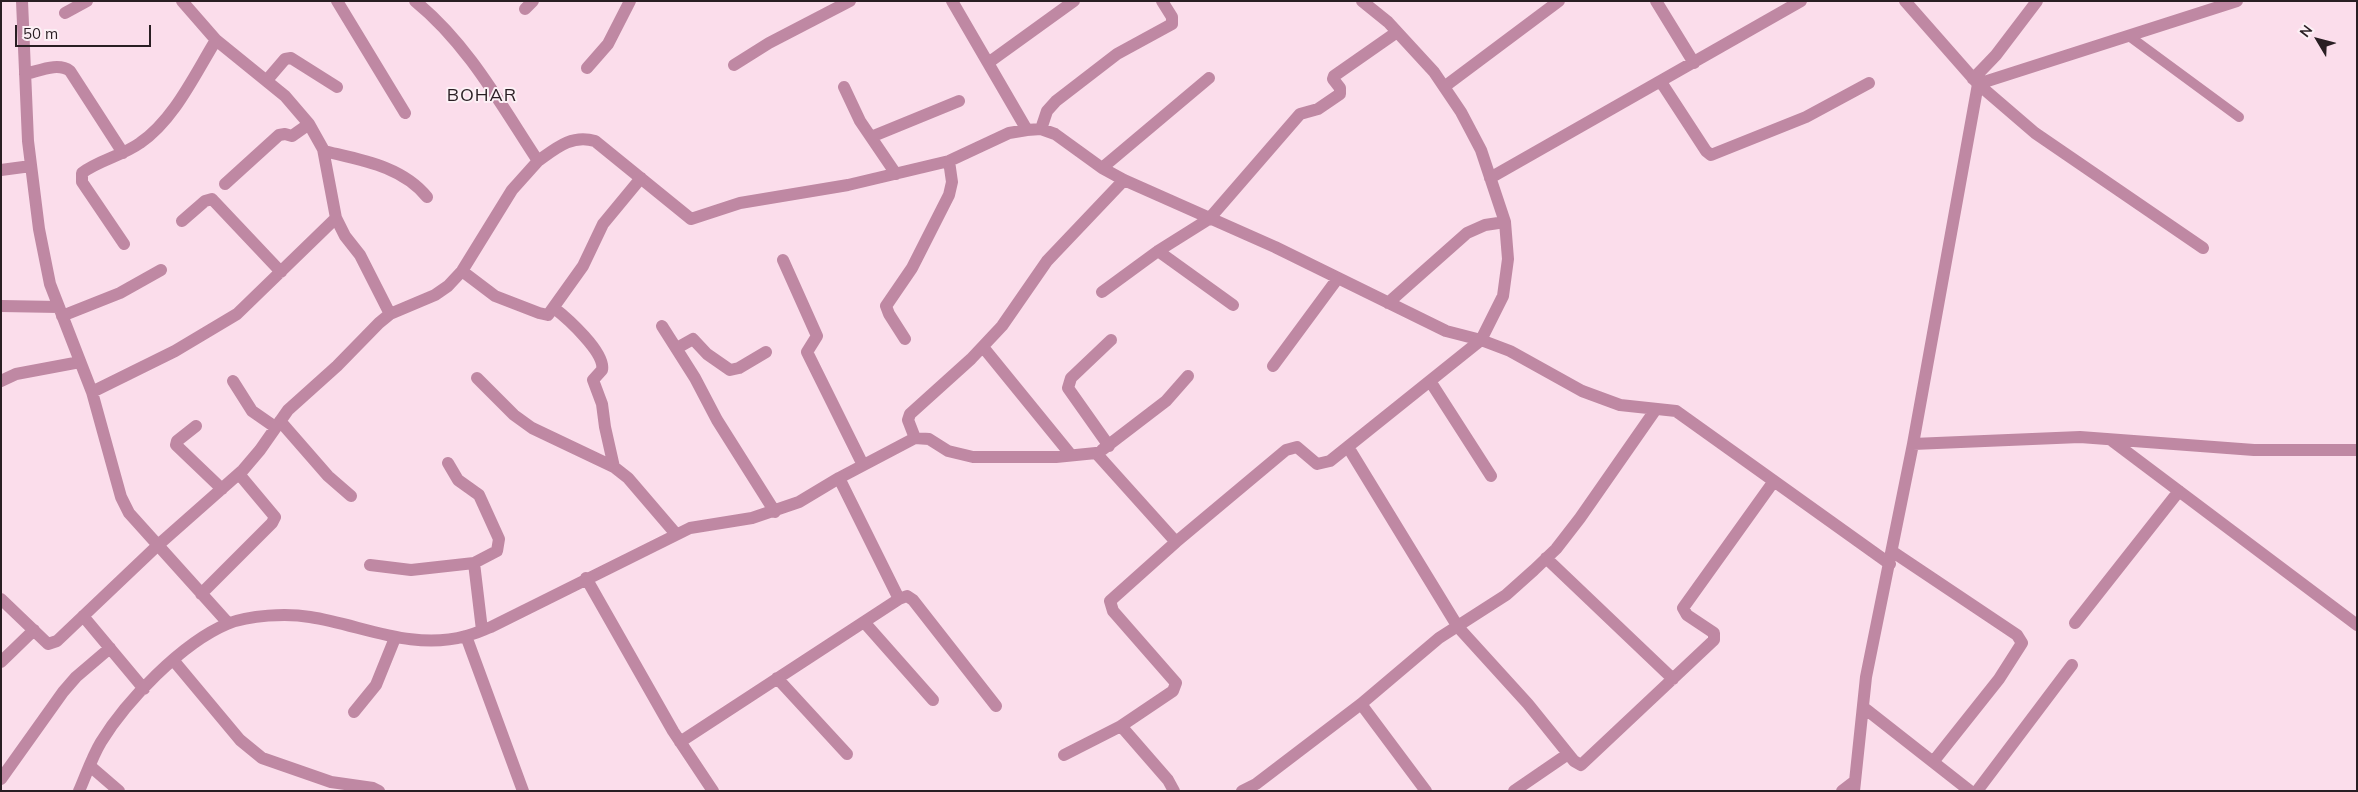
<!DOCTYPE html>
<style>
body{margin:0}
#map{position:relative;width:2358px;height:792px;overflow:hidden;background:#fbddeb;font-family:Mulish,sans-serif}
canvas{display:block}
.frame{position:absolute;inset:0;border:2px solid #291e23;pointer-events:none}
.north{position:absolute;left:2293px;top:15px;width:50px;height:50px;-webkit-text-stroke:4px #fcf0f5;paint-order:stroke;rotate:307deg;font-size:14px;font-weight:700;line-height:20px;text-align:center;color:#291e23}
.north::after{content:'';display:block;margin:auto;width:18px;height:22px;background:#291e23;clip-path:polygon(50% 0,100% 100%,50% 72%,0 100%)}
.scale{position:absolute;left:15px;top:25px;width:136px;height:22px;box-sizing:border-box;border:2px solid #291e23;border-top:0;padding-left:6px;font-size:15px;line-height:18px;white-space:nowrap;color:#291e23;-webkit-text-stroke:4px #fcf0f5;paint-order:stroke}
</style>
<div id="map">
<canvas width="2358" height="792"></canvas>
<div class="frame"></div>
<div class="north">N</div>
<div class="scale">50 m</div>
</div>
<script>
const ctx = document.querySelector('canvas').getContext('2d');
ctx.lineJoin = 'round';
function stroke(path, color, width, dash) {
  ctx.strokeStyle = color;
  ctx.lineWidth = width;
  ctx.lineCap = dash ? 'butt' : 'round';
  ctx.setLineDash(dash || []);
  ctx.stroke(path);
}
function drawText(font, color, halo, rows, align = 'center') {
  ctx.font = font + ' Mulish,sans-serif';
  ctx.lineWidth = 4;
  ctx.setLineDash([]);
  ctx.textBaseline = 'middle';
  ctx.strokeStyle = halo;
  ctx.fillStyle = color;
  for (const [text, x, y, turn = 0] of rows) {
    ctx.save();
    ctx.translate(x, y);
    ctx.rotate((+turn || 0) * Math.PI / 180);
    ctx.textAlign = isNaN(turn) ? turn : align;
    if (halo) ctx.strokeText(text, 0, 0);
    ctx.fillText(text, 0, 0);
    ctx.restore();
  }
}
stroke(new Path2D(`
 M 2129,36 L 2239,117`), '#bf88a3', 10);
stroke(new Path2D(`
 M 22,1 L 28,141 L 39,229 L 50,284 L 92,392 L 121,497 L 129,513 L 228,623
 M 182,1 L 216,40 L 285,96 L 309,124 L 323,149 L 336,218 L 345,236 L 360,255 L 390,314
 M 337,1 L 405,113
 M 415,1 C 468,44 501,105 538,161 C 556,148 572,134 595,141 L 691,219 L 740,203 L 848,185 L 949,161 L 1009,133 L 1027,130 L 1041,129 L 1055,134 L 1102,168 L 1124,180 L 1275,247 L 1446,331 L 1481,340 L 1510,351 L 1582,391 L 1620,405 L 1676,411 L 1890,564
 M 952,1 L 1027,130
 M 1656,1 L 1694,63
 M 1905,1 L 1978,84 L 2237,1
 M 525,9 L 533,1
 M 65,13 L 87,1
 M 988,63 L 1074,1
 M 734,65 L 769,43 L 850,1
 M 587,68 L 608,44 L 630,1
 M 25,74 C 39,71 58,62 70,71 L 123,153
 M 1973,79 L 1996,55 L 2037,1
 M 267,80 L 285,59 L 291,58 L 337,87
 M 1661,82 L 1706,151 L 1711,155 L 1806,117 L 1869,83
 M 1978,84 L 2035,133 L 2203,248
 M 844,87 L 860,121 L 896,174
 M 1444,87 L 1559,1
 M 1041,129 L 1047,111 L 1056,101 L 1117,54 L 1172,24 L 1172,17 L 1162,1
 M 871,137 L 959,101
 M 324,151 C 361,160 402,166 427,197
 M 1102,168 L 1209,78
 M 1,170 L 31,166
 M 1490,178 L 1801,1
 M 225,184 L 279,135 L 285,134 L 292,136 L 309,124
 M 182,221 L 205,201 L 212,199 L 281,272
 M 124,244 L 82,182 L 82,173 C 99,160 122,156 140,143 C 174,120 195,74 216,40
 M 1158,251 L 1233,305
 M 783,260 L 817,336 L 807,352 L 863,465
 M 462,271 L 495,296 L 539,313 L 548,315 L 583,266 L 603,224 L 641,178
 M 1102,292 L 1158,251 L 1209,219 L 1300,114 L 1318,109 L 1340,94 L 1340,88 L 1333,79 L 1334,76 L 1397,32
 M 1388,303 L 1467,233 L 1485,225 L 1505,222
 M 1,306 L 59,307
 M 554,308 C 567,318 606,353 602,370 L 593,380 L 602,404 L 605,427 L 614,467
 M 62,316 L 120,293 L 161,270
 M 662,326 L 695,378 L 717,420 L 775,512
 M 905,339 L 889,314 L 886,306 L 912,268 L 949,195 L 952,182 L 949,161
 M 983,347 L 1071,455
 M 677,348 L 693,339 L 707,354 L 730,370 L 739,368 L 766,352
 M 1273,366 L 1338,278
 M 477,378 L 514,415 L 532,428 L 614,467 L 628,478 L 676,534
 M 1,381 L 16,374 L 80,362
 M 233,381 L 252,411 L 275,427
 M 1430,381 L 1491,476
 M 92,392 L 175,351 L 237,314 L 336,218
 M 280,421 L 328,476 L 351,496
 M 196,426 L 177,441 L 176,445 L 222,489
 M 915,438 L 908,420 L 910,414 L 971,359 L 1002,326 L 1047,261 L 1124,180
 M 2111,440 L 2357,625
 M 1913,444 L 2080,437 L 2254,450 L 2357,450
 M 1109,446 L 1068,388 L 1071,378 L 1111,340
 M 1348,447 L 1458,627 L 1528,704 L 1574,761 L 1581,765 L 1714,640 L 1714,633 L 1687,615 L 1683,608 L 1774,481
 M 1102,450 L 1166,401 L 1188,376
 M 448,463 L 458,480 L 479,495 L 499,539 L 497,551 L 474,563 L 482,630
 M 1893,552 L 2017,635 L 2022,643 L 1999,679 L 1933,762
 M 1546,558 L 1673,679
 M 370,565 L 411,570 L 474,563
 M 586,578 L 673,731 L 713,791
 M 201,594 L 272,523 L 275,517 L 239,474
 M 1,599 L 48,644 L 57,641 L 157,546 L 243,470 L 260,450 L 288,410 L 337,366 L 379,323 L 390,314 L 435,295 L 448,286 L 462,271 L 512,190 L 538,161
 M 899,599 L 907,596 L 913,600 L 996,706
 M 83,616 L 144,689
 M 864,622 L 933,700
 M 2075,623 L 2179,491
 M 466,636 L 523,791
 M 174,661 L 240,740 L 262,758 L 331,782 L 373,788 L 379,791
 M 1,662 L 34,630
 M 777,678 L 847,754
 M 1361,704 L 1426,791
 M 1863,707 L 1970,791
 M 354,712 L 376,685 L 395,638
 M 680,742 L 899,599 L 839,478
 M 1064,755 L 1121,726
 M 90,766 L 119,791
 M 1,779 L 63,692 L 76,677 L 110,648
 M 79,791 C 86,775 92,757 101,742 C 126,701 182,643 227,624 C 249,615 287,613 310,617 C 362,625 412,651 466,636 C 475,634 483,630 491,627 L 690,528 L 752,518 L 799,502 L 839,478 L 915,438 L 929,439 L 948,451 L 973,457 L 1056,457 L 1096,453 L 1176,542 L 1286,450 L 1297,447 L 1317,464 L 1330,461 L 1481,340 L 1503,296 L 1508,259 L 1505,222 L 1481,150 L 1461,112 L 1434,72 L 1388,22 L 1362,1
 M 1174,791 L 1168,780 L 1121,726 L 1173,691 L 1176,683 L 1113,611 L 1110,601 L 1176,542
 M 1242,791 L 1256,784 L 1361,704 L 1439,638 L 1506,595 L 1534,570 L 1556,549 L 1580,518 L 1656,409
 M 1514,791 L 1568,754
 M 1842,791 L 1855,781
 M 1854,791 L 1866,677 L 1913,444 L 1978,84
 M 1977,791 L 2072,665`), '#bf88a3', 12);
ctx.letterSpacing = '1px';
drawText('18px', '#291e23', '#fcf0f5', [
 ["BOHAR",482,96]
]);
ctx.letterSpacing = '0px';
</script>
